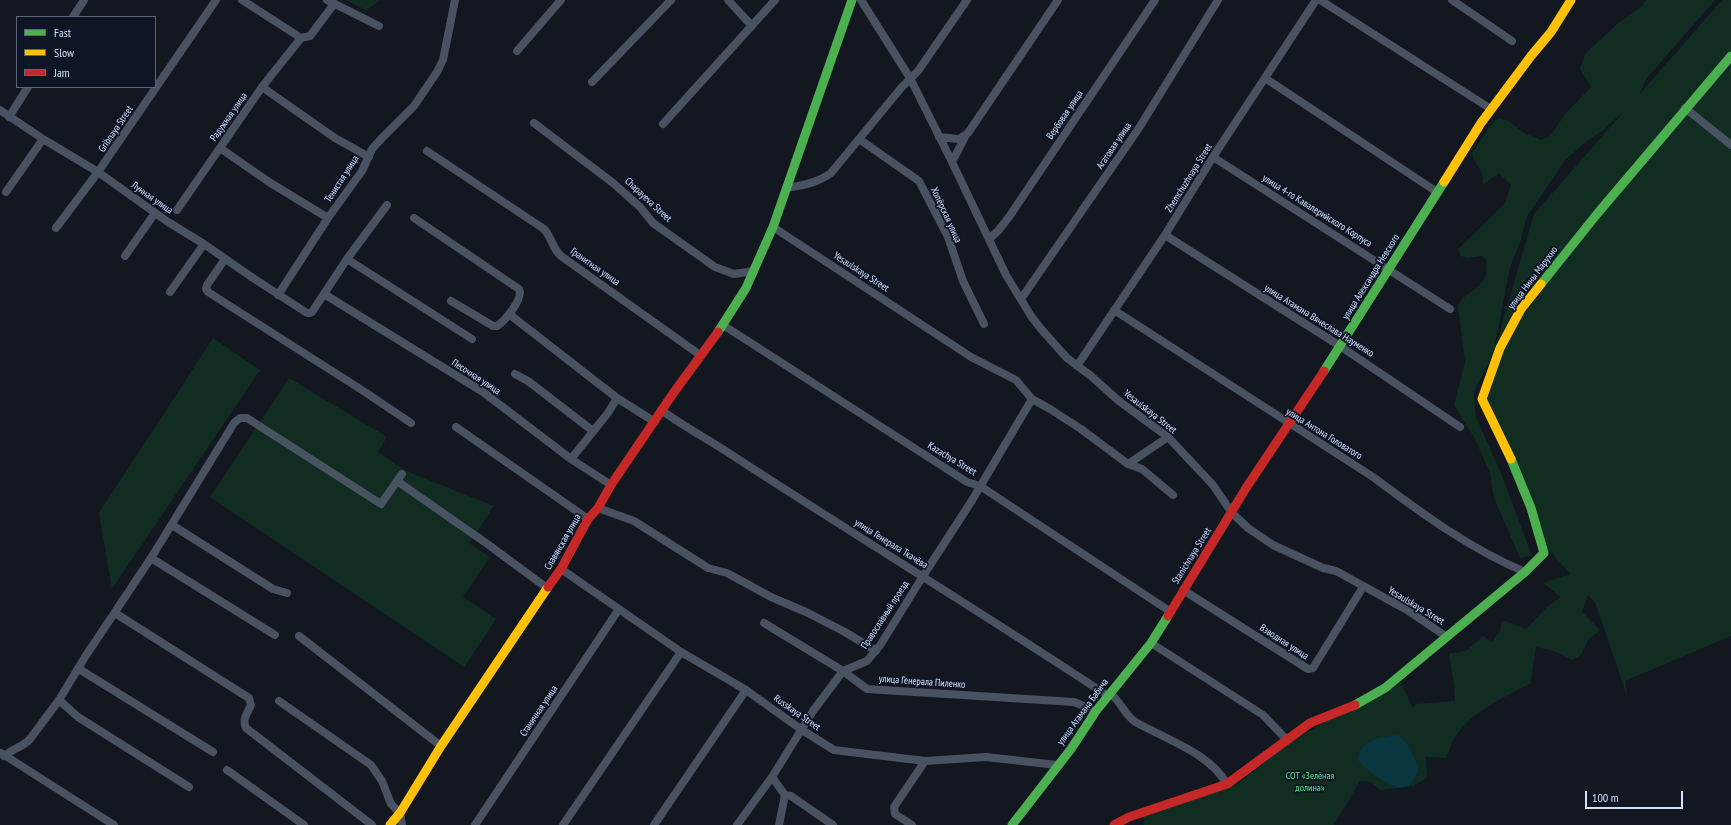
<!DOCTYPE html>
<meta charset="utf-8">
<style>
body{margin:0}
#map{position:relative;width:1731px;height:825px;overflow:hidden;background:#131720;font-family:"PT Sans Narrow",sans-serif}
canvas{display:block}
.legend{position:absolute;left:16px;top:16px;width:140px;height:72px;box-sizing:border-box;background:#0e1525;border:1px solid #5c677c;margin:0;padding:5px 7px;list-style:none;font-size:12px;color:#d2e1ff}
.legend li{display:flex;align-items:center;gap:8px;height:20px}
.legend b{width:20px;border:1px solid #5c677c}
.scale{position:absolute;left:1585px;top:791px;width:98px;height:18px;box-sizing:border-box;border:2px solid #d2e1ff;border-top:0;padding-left:5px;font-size:12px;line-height:14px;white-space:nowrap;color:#d2e1ff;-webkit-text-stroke:3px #0e1525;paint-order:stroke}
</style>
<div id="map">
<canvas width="1731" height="825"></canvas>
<ul class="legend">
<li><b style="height:5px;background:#4caf50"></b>Fast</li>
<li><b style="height:5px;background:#ffc107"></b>Slow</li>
<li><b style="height:5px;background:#c62828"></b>Jam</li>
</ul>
<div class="scale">100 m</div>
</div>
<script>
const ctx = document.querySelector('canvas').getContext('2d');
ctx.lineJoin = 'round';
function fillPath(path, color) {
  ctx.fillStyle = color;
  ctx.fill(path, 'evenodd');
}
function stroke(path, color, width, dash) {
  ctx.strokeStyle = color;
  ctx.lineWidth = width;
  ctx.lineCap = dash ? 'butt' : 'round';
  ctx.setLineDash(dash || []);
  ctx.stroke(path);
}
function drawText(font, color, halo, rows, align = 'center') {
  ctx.font = font + ' "PT Sans Narrow",sans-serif';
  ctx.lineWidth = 3.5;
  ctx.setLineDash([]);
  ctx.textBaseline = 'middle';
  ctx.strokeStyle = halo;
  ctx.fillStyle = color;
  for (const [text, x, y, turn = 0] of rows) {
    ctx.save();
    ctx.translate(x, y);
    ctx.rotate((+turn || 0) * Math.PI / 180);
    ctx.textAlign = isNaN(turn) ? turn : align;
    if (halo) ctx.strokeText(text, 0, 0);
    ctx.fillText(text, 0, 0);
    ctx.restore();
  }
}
fillPath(new Path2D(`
 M 346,0 L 381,0 L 366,10 Z
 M 1646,0 L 1715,0 L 1646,79 L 1639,95 L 1722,0 L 1731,0 L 1731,636 L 1625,681 L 1627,696 L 1595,602 L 1588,595 L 1582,612 L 1600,630 L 1588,640 L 1581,655 L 1572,660 L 1554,651 L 1536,647 L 1533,664 L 1531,683 C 1499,700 1454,719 1447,758 L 1426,757 L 1427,778 L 1413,786 L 1380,790 L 1371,782 L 1360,781 L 1334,825 L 1144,825 L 1144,817 L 1239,783 L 1293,740 L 1400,681 L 1413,708 L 1417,704 L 1455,701 L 1454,684 L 1449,654 L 1466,651 L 1483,636 L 1492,642 L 1500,631 L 1502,620 L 1526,629 L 1547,607 L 1561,597 L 1543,583 L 1570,574 L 1540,540 L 1487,397 L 1501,327 L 1534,214 L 1626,109 L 1605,129 L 1587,141 L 1565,160 L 1526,218 L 1521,240 L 1510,267 L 1493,354 L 1474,392 L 1476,417 L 1503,478 L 1532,556 L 1520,558 L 1494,498 L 1490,473 L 1475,439 L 1454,405 L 1465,362 L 1458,306 C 1463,292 1484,289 1486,273 C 1487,269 1486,264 1486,260 L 1481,256 L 1468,258 L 1461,256 L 1458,249 L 1505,203 L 1511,185 L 1499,173 L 1482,185 C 1486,169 1474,167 1472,153 L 1493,122 L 1499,119 L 1507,120 L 1526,134 L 1541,140 L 1548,137 L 1553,132 L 1565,114 L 1591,87 L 1580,69 L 1585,54 L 1617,24 L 1642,6 Z
 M 213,338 L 260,370 L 112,589 L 99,513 Z
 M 289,378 L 387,437 L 378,452 L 406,471 L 494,506 L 469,543 L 490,557 L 463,597 L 496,619 L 464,667 L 210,497 Z`), '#112d21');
fillPath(new Path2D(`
 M 1398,735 C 1410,744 1416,758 1418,772 L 1409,786 C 1405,787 1400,788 1396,787 C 1384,783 1363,768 1357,758 C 1363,739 1380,737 1398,735 Z`), '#093641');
stroke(new Path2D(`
 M 242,0 L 301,38
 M 327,0 L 379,26
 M 728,0 L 752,26
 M 861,0 L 910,78 L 952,162 L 1006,275 L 1031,316 L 1041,329 L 1067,358 L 1091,376 L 1119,401 L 1168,437 L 1213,485 L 1232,513 L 1248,528 L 1273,545 L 1323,568 L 1336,571 L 1407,610 L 1447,637
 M 1320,0 L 1491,109
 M 1452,0 L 1512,41
 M 73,17 L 84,0
 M 301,38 L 310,36 L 334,4
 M 517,51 L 561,0
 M 1265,78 L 1437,192
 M 592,82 L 671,0
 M 262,87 L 335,138 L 369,157
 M 1685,108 L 1731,145
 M 0,110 L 43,139 L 98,172 L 168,222 L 204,244 L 253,278 L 307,313 L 310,313 L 312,312 L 347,259 L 387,205
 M 9,117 L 28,87
 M 534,123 L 613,183 L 640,207 L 653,223 L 715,267 L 734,274 L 754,271
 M 663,124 L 775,0
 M 939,137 L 959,139 L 968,133 L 1058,0
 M 859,139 L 919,181 L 948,237 L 963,281 L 984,324
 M 220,148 L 269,182 L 328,218
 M 427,151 L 544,229 C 552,238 552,248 561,256 L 700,355
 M 1213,157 L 1450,309
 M 952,162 L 966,135
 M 787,188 C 804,185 817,183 831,173 L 901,88 L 918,71 L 967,0
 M 6,192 L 43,139
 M 177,210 L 262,87 L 301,38
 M 414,218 L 519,289 C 524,298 505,321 497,326 L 493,326 L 451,301
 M 773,227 L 971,357 L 1016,380 L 1032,399 L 1050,409 L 1081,429 L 1128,464 L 1142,469 L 1173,495
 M 56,228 L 98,172 L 216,0
 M 1165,235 L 1340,346 L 1460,427
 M 989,239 L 998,231 L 1009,217 L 1155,0
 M 125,256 L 155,213
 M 225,259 L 207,285 L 206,289 L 208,292 L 365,392 L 411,423
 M 347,259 L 472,339
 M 170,292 L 204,244
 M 324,294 L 483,392 L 571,459 L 611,485
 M 278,295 L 328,218 L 362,171 L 372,149 L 382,138 L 414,106 L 437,72 L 443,60 L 455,0
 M 1021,299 L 1139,128 L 1218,0
 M 1114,310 L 1373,477 C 1420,512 1470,549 1525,572
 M 509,314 L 617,398
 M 723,325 L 967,482 L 980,486 L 1171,612
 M 1077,366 L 1165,235 L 1213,157 L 1316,0
 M 515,374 L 528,381 L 593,431
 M 661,410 C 686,428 713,442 738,459 C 861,539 986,615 1108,696
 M 456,427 L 588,519
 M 571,459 L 608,413 L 617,398 L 655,422
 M 1128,464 L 1168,437
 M 397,481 L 486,543 L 547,588
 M 598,508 L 634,521 L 708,568 L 727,573 L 771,597 L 806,612 L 845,632 L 876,651
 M 172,525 L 273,589 L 287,593
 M 151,558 L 275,635
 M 561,569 L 681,652 L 746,690 L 802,730 L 834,750 L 925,761 L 986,757 L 1057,765
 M 1183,590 L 1308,669 L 1313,668 L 1363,587
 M 115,613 L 249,698 L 251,705 C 247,714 242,719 246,728 L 372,825
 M 764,623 L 843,671 L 867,689 L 1074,702 L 1096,711
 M 299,636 L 441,746
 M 1151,643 L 1263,715 L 1286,739
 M 79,669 L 213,752
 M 1110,693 C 1120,701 1124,713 1134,721 C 1140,725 1147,728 1153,731 C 1180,745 1211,757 1227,784
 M 59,700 L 78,717 L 189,787
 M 279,701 L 371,765 L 382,781 L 391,804 L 400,813 L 402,825
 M 1,753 L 114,825
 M 4,756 C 12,749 23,747 30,739 L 59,700 L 85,657 L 151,558 L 234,423 L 240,418 L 247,418 L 381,504 L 402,474
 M 227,770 L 304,825
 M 772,777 L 785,795 L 779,825
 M 785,795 L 791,796 L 833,825
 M 475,825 L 619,609
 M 563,825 L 681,652
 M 654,825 L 746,690
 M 737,825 L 772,777 L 813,711 L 843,671 L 867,661 L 881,644 L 923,576 L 971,502 L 1032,399
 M 912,825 L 895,814 L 894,807 L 925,761`), '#485261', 8);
stroke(new Path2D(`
 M 1541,284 L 1597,214 L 1731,56
 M 718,332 L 746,288 L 773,227 L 852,0
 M 1324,371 L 1444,182
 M 1355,705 L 1385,688 L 1525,572 L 1544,553 L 1531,508 L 1511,459
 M 1012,825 L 1071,749 L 1096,711 L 1151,643 L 1168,616`), '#4caf50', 9);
stroke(new Path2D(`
 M 1444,182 L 1481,123 L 1531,56 L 1551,32 L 1571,0
 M 1511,459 L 1482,399 L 1500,348 L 1521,309 L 1541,284
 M 390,825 L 400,813 L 441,746 L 548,587`), '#ffc107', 9);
stroke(new Path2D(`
 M 548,587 L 561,569 L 588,519 L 598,508 L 611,485 L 672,395 L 718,332
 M 1168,616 L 1246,488 L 1324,371
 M 1114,825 L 1129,817 L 1227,784 L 1310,723 L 1355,705`), '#c62828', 9);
drawText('10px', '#d2e1ff', '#0e1525', [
 ["Вербовая улица",1065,115,-56],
 ["Радужная улица",229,117,-55],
 ["Gribnaya Street",116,129,-56],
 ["Агатовая улица",1114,146,-56],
 ["Zhemchuzhnaya Street",1189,178,-58],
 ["Тенистая улица",342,179,-57],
 ["Лунная улица",152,198,35],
 ["Chapayeva Street",648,200,43],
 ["улица 4-го Кавалерийского Корпуса",1317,211,32],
 ["Хопёрская улица",946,215,65],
 ["Гранитная улица",595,267,35],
 ["Yesaulskaya Street",861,272,33],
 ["улица Александра Невского",1371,277,-58],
 ["улица Нины Марухно",1533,278,-53],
 ["улица Атамана Вячеслава Науменко",1319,321,32],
 ["Песочная улица",476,377,33],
 ["Yesaulskaya Street",1150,412,38],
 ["улица Антона Головатого",1324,434,32],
 ["Kazachya Street",952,459,31],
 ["Славянская улица",563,542,-60],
 ["улица Генерала Ткачёва",891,544,32],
 ["Stanichnaya Street",1192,556,-58],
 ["Yesaulskaya Street",1416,606,31],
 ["Православный проезд",885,615,-57],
 ["Взводная улица",1284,642,33],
 ["улица Генерала Пиленко",922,682,4],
 ["Станичная улица",539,711,-56],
 ["улица Атамана Бабича",1083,712,-54],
 ["Russkaya Street",797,713,35]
]);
drawText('10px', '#5be384', '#0e1525', [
 ["СОТ «Зелёная",1310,776],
 ["долина»",1310,788]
]);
</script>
